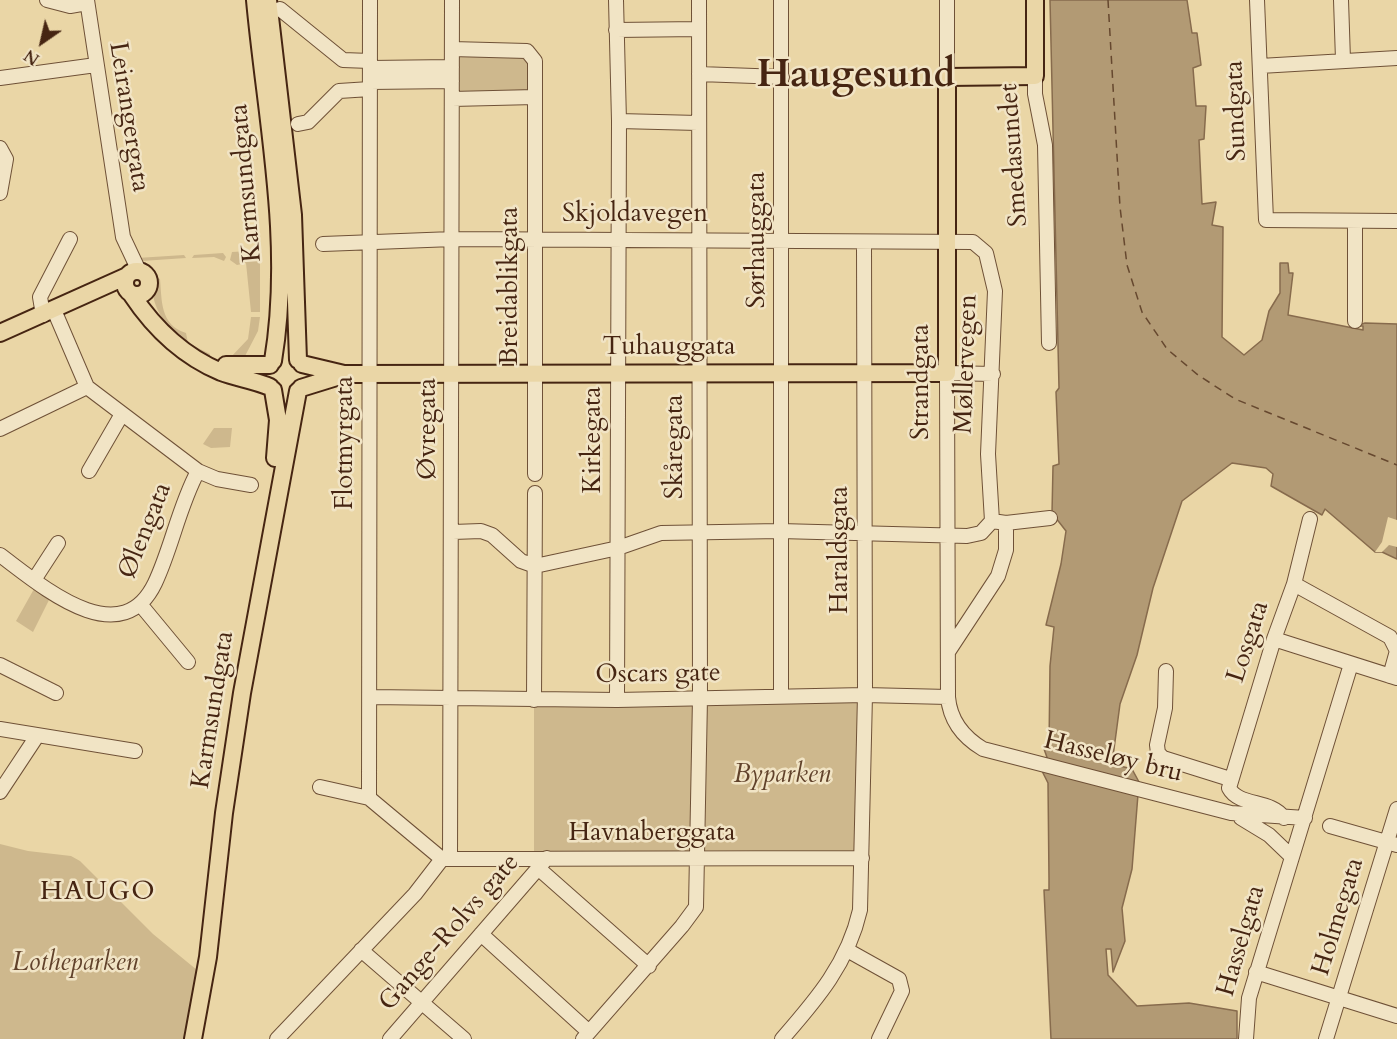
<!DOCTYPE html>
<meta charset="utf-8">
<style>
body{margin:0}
#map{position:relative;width:1397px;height:1039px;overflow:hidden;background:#ead6a6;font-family:Cardo,serif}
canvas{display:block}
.north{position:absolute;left:12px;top:12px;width:60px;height:60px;-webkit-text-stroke:4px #f1e4c5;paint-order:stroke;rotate:214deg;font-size:16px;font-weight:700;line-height:24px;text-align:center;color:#462512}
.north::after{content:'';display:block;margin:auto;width:21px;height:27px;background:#462512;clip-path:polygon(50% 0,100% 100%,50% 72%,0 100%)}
</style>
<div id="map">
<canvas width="1397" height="1039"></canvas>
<div class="north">N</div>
</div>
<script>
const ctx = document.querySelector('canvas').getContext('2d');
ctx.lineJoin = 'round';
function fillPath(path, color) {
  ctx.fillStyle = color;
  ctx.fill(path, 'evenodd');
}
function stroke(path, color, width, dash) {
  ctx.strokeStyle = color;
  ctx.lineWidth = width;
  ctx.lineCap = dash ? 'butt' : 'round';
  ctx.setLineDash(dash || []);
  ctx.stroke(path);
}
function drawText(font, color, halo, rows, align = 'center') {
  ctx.font = font + ' Cardo,serif';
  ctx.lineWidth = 5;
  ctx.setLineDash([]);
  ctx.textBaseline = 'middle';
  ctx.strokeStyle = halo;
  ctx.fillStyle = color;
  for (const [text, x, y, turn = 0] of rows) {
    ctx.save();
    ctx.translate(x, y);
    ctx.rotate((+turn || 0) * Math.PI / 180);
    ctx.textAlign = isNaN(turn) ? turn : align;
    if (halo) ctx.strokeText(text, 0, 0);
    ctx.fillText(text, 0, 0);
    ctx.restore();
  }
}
fillPath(new Path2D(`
 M 452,49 L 528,52 L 535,97 L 452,99 L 452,81 L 370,82 L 370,68 L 451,67 Z
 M 250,251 L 260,259 L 260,312 L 251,312 L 246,263 L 237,265 L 230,260 L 232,252 Z
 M 223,253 L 226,257 L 224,261 L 214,257 L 192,258 L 194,255 Z
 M 184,255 L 186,258 L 142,261 L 137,258 Z
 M 155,277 L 160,279 C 162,301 160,325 186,333 L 188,343 L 210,354 L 210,358 C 183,345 143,311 155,277 Z
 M 251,317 L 260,317 L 258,331 L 244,358 L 230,358 L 248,339 Z
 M 214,428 L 232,428 L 230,447 L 211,448 L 203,444 Z
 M 34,589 L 50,598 L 33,632 L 16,621 Z
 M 700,698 L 698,858 L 534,858 L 534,700 Z
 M 858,701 L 855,850 L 705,850 L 707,703 Z
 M 0,844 L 28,851 L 71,856 L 80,861 L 153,934 L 197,970 L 186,1039 L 0,1039 Z`), '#ceb88d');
const water = new Path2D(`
 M 1050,0 L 1187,0 L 1192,33 L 1197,33 L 1201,65 L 1193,68 L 1196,106 L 1206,106 L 1204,139 L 1199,140 L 1202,204 L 1216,202 L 1212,225 L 1223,227 L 1222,337 L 1244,355 L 1262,340 L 1269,311 L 1280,293 L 1280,263 L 1288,263 L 1289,273 L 1293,273 L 1288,315 L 1363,330 L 1363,326 L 1356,326 L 1365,323 L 1397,324 L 1397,559 L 1382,552 L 1375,552 L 1325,509 L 1322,515 L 1271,486 L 1273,474 L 1266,468 L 1232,463 L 1182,501 L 1153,588 L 1137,655 L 1120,704 L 1112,764 L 1132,769 L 1139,782 L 1132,869 L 1122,908 L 1125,941 L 1113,972 L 1111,949 L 1106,949 L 1108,975 L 1137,1006 L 1189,1003 L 1237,1011 L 1237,1039 L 1051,1039 L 1044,890 L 1049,890 L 1049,879 L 1048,783 L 1042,771 L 1050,766 L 1043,746 L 1049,747 L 1050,666 L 1054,627 L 1046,625 L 1061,564 L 1066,531 L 1052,513 L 1053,466 L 1059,464 L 1056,392 L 1059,388 Z`);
fillPath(water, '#b29a74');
stroke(water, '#876b4d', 1.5);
fillPath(new Path2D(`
 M 1388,517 L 1397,520 L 1397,547 L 1389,545 L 1382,552 L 1375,552 L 1382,542 Z`), '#ead6a6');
stroke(new Path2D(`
 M 1108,0 L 1120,207 L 1127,265 L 1142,312 L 1167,349 L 1198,375 L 1235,399 L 1397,465`), '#66482f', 1.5, [8, 6]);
const minor = new Path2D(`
 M 47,0 L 70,6 L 87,3
 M 87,0 L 123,237 L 139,271
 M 616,0 L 619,121 L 617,700
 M 947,0 L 947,77
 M 1257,0 L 1266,220 L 1397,221
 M 1341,0 L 1343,60
 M 280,9 L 343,60 L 370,61
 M 616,30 L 699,29
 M 452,49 L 527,51 L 535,61 L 535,97
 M 1260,66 L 1397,58
 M 370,68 L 452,67
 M 699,74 L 782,77
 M 1035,76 L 1035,94 L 1045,145 L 1049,343
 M 0,78 L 96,65
 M 370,82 L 452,81
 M 452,99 L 535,97 L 535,474
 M 619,121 L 698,123
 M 298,124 L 308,122 L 339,91 L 370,89
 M 0,148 L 6,159 L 0,193
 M 323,244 L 453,239 L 973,242 L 986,253 L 995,291 L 988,454 L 992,521 L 1006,523 L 1050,518
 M 54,310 L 87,387 L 198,471 L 217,479 L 251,485
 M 43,315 L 40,297 L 70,239
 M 1355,321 L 1355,221
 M 993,374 L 947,373 L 948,697 C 950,721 963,737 983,749 L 1231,813 L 1305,818
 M 0,429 L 87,387
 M 89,471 L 122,414
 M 453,532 L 481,531 L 492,535 L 521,561 L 535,566 L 618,548 L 661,533 L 780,531 L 967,536 L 981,533 L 992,521
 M 0,555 C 38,583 120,656 155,583 C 172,547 179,506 198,471
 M 34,580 L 58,543
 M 1294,584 L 1390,637 L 1397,651 L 1390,676
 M 140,604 L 188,662
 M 1274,639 L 1397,678
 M 948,652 L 998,576 L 1006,550 L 1006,523
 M 0,665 L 56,693
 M 1166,671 L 1165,708 L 1157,745 L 1158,753 L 1163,758 L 1230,779
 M 781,696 L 781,0
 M 370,697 L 617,700 L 865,695 L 948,697
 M 534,700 L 535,493
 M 0,729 L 135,751
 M 320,787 L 369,798 L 442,859
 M 0,792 L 37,736
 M 369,798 L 370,0
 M 1241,818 L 1269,835 L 1292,857
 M 1284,818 C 1271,799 1239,807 1229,788 L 1274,639 L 1294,584 L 1310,519
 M 1330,826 L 1397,845
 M 442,859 L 862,858
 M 450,859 L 452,0
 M 538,868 L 649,966
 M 481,934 L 589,1032
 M 361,950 L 464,1039
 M 847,950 L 899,979 L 902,991 L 879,1039
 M 1256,972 L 1397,1016
 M 277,1039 L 415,894 L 442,859
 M 390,1039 L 547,858
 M 583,1039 L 682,926 L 696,907 L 700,698 L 699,0
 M 782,1039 C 817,999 848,963 860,910 L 865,695 L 864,242
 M 1246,1039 L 1249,998 L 1351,664
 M 1326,1039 L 1397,809`);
const major = new Path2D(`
 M 255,0 C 266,119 293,242 273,361
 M 268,0 L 293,215 L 298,360
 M125 283a12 12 0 1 1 24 0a12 12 0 1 1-24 0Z
 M 132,295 C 154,328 183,356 221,372 C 237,378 254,380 270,387
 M 0,333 L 127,276
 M 302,364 L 344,374 L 947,373 L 947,77 L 1035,76 L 1035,0
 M 226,365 L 270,365
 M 301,388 L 343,375
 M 273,390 L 278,420 L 275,458
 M 193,1039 L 208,957 L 224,813 L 242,693 L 298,391`);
stroke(minor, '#6f5137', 16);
stroke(major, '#462512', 20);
stroke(minor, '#f1e4c5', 14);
stroke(major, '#ead6a6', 16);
drawText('26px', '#462512', '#f1e4c5', [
 ["Sundgata",1237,111,-92],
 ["Leirangergata",128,117,81],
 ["Smedasundet",1015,155,-94],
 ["Karmsundgata",247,183,-95],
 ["Skjoldavegen",635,215],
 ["Sørhauggata",758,240,-90],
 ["Breidablikgata",511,286,-90],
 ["Tuhauggata",669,348],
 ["Møllervegen",967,364,-88],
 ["Strandgata",922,382,-90],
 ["Øvregata",429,429,-90],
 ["Kirkegata",594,440,-90],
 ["Flotmyrgata",346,443,-90],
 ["Skåregata",676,447,-90],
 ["Ølengata",146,531,-68],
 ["Haraldsgata",841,550,-90],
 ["Losgata",1249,642,-72],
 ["Oscars gate",658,675,-1],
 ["Karmsundgata",214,710,-81],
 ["Hasseløy bru",1113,758,14],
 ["Havnaberggata",652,834],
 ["Holmegata",1339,917,-73],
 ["Gange-Rolvs gate",450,933,-49],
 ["Hasselgata",1242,941,-74]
]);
drawText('italic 26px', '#61422b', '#f1e4c5', [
 ["Byparken",782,776],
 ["Lotheparken",75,964]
]);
ctx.letterSpacing = '1.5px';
drawText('27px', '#462512', '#f1e4c5', [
 ["HAUGO",98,893]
]);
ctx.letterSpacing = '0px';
drawText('bold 38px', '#462512', '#f1e4c5', [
 ["Haugesund",856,77]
]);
</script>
